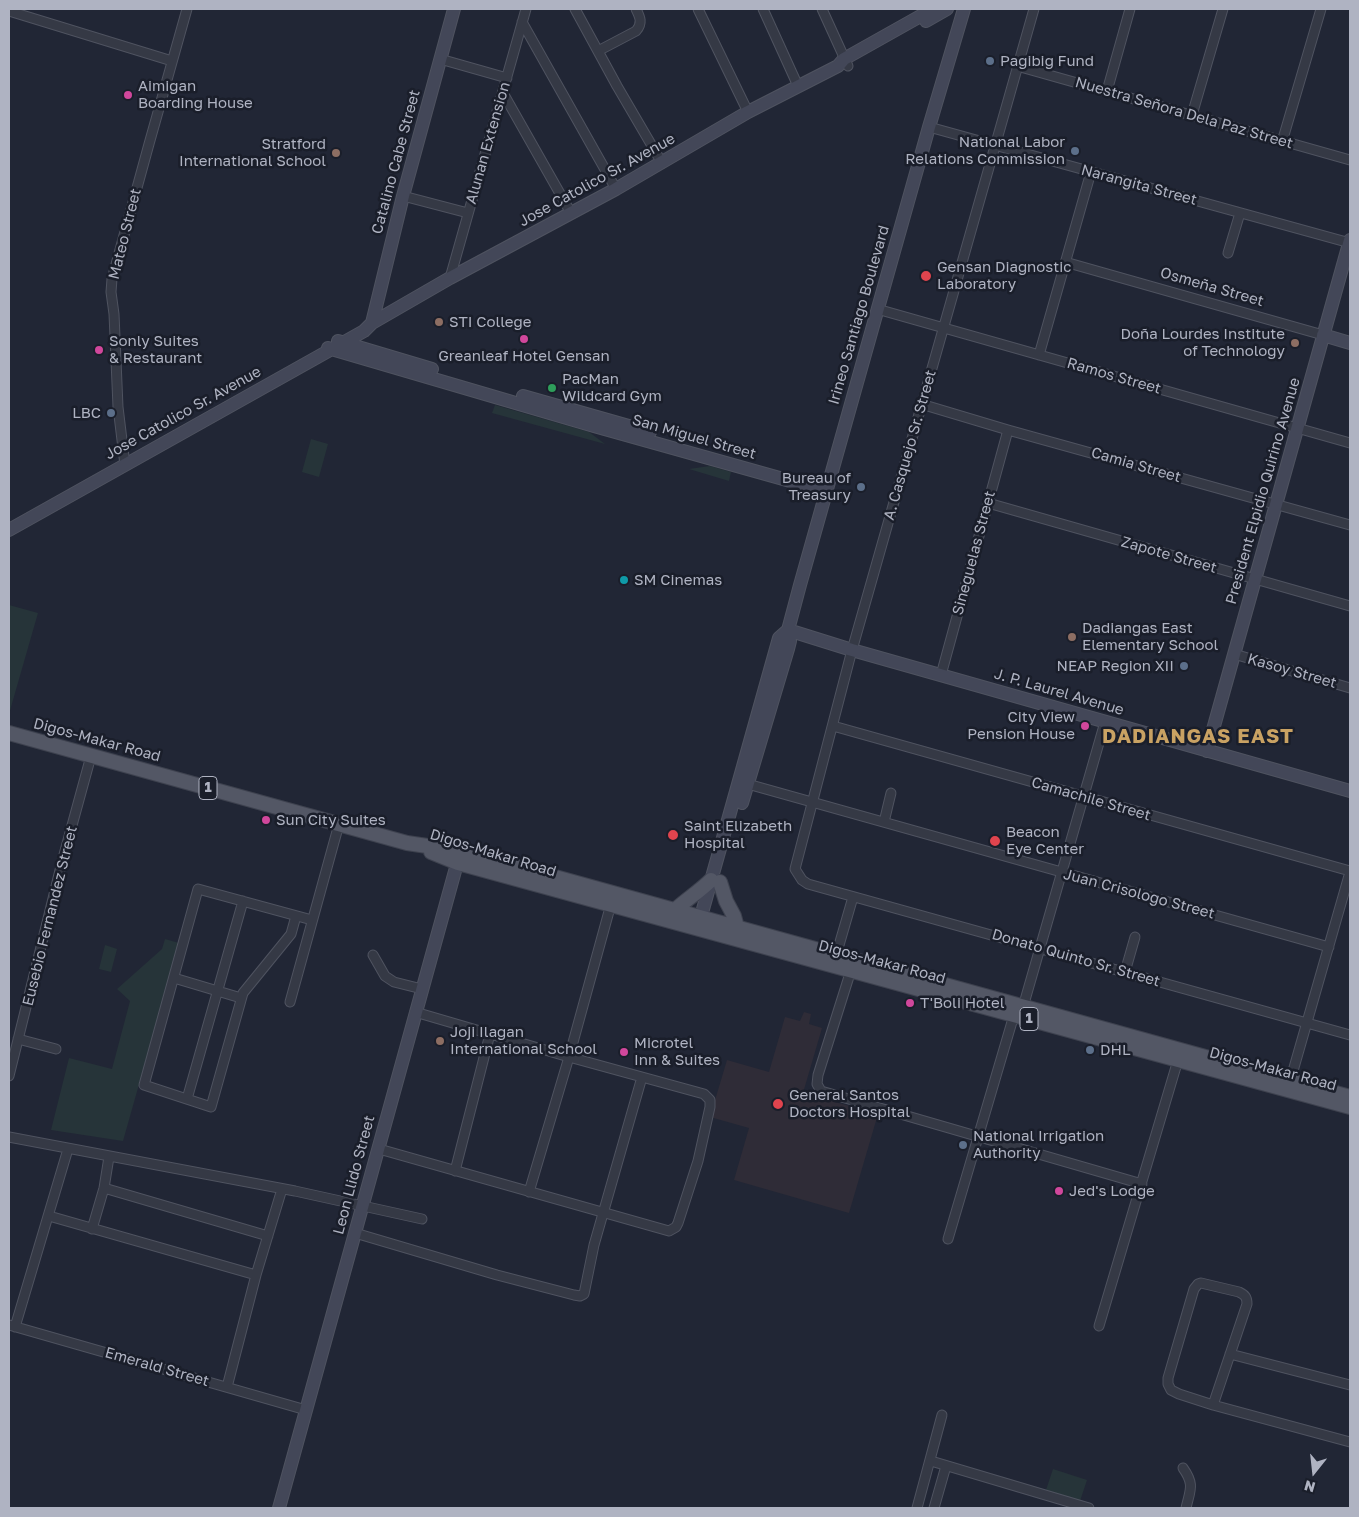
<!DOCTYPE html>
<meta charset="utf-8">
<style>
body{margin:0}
#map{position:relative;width:1359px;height:1517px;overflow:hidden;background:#212635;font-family:"Golos Text",sans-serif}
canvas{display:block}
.frame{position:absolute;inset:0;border:10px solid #afb3c2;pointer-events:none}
.north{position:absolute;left:1289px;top:1447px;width:50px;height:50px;-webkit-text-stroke:4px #1a1e2a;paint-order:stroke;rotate:196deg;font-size:14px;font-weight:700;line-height:20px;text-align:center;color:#afb3c2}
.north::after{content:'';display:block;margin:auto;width:18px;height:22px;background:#afb3c2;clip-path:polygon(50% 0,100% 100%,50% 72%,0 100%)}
</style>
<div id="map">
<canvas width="1359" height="1517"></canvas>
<div class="frame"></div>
<div class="north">N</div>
</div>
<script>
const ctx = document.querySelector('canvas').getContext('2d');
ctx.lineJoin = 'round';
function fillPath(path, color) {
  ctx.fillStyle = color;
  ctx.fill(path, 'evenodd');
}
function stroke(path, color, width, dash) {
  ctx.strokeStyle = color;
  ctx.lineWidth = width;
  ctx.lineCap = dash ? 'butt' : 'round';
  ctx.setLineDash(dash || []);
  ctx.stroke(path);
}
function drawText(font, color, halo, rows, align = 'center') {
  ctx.font = font + ' "Golos Text",sans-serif';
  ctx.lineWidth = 5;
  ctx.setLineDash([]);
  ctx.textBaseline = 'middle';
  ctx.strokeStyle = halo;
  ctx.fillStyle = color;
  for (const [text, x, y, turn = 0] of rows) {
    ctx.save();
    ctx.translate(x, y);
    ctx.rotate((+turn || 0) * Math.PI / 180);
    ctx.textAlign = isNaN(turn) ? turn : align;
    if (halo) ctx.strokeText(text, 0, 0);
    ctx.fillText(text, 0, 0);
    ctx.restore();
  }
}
fillPath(new Path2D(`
 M 804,1012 L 811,1014 L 809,1024 L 822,1028 L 803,1093 L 878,1114 L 849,1213 L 734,1180 L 749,1128 L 710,1117 L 727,1060 L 769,1072 L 785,1017 L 800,1021 Z`), '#2f2c37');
fillPath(new Path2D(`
 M 495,405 L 589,432 L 605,444 L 492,413 Z
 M 311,439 L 328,444 L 319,477 L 302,472 Z
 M 710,466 L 731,472 L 729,481 L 689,469 Z
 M 9,605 L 38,613 L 9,714 Z
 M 165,939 L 179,943 L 123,1141 L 51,1130 L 69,1058 L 112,1069 L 130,1001 L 117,989 L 162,949 Z
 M 105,945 L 117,949 L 111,972 L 99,969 Z
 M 1053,1469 L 1087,1480 L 1080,1501 L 1046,1490 Z`), '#263439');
const street = new Path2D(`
 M 575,9 L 617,86 L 662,163
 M 698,9 L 748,112
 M 763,9 L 798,86
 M 822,9 L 848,66
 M 1034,9 L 852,650 L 795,869 L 802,880 L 808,884 L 1350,1035
 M 9,11 L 172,61
 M 522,22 L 616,189
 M 598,51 L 636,31 C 643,23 640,17 636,9
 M 440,59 L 507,78
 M 1017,66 L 1350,160
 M 1107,91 L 1130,9
 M 503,93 L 571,213
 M 1192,115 L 1223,9
 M 929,127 L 1350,243
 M 1282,142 L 1321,9
 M 403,196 L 468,213
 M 1228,253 L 1240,213
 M 1065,262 L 1323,335
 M 450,278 L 526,9
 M 877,309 L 1350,443
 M 1039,355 L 1091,172
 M 921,404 L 1008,430 L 1350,525
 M 125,465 L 118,407 L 114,314 L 111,292 L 112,279 L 149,144 L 187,9
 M 988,503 L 1350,606
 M 1234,654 L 1350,688
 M 941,675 L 1008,430
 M 833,726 L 1350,871
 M 744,783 L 1329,947
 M 884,822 L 891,793
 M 296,916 L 291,934 L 243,993 L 211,1107 L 144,1085 L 198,889 L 312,920
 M 373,955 L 385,976 L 394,982 L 422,989
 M 835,959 L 853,897
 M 852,967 L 818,1075 L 817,1084 L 821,1091 L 1142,1184
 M 1125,972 L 1135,937
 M 174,978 L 241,998
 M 290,1002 L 339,824
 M 18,1039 L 56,1049
 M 9,1076 L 62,862 L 91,756
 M 1289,1085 L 1350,872
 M 187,1099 L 243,901
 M 9,1137 L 295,1191 L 422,1219
 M 379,1149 L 669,1231 L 676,1227 L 678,1223 L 698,1161 L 710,1107 L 710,1100 L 704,1094 L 569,1057 L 415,1012
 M 455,1171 L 490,1034
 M 104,1188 L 268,1236
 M 529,1192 L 569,1057 L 611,904
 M 49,1216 L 256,1275
 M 92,1229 L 104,1188 L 109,1157
 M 355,1233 L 497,1275 L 574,1295 L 580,1296 L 584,1294 L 594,1245 L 642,1077
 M 948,1239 L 1014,1015 L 1023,1007 L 1105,722
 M 9,1325 L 306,1410
 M 1099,1326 L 1178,1060
 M 15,1327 L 68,1149
 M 1230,1354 L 1350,1385
 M 227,1387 L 256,1275 L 282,1189
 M 1213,1405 L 1247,1304 C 1247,1297 1245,1295 1239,1292 L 1201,1283 L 1198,1284 L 1194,1289 L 1168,1378 L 1168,1384 L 1171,1390 L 1179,1394 L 1213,1405 L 1350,1442
 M 931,1461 L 1089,1508
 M 1183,1468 C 1195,1485 1190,1490 1186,1508
 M 917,1508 L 942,1415
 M 934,1508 L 946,1466`);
const secondary = new Path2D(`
 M 926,21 L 947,9
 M 372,323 L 403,196 L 454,9
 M 1323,335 L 1350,343
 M 338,341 L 432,369
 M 328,348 L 594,426 L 826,491
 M 523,396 L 650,432
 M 9,530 L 364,331 L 372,323 L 450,278 L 616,189 L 748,112 L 838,66 L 844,59 L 933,9
 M 788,630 L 852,650 L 1350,791
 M 1207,751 L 1350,240
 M 742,803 L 788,649 L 790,641 L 788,630
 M 698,927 L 779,638 L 788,630 L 800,585 L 929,127 L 964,9
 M 279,1508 L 460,853`);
const primary = new Path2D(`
 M 9,733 L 407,843 L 461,851 L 1350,1097
 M 431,852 L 458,863 L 1350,1107
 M 720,882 L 726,901 L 734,916 L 737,927
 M 675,910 C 687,899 700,891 711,880`);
stroke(street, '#4f5360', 11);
stroke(secondary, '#4f5360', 14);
stroke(primary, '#3e424f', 16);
stroke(street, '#353945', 9);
stroke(secondary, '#434758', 12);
stroke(primary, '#535765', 14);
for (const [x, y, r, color] of [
 [990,61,5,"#5c6f8a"],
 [128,95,5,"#d1479c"],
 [1075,151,5,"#5c6f8a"],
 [336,153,5,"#8d6e63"],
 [926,276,6,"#e0444e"],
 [439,322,5,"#8d6e63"],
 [524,339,5,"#d1479c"],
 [1295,343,5,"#8d6e63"],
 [99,350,5,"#d1479c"],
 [552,388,5,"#2e9e5b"],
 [111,413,5,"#5c6f8a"],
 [861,487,5,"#5c6f8a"],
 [624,580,5,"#0f9aa8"],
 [1072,637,5,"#8d6e63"],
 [1184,666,5,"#5c6f8a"],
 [1085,726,5,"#d1479c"],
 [266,820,5,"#d1479c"],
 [673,835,6,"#e0444e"],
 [995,841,6,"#e0444e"],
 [910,1003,5,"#d1479c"],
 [440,1041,5,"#8d6e63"],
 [1090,1050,5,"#5c6f8a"],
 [624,1052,5,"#d1479c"],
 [778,1104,6,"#e0444e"],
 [963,1145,5,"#5c6f8a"],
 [1059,1191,5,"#d1479c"]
]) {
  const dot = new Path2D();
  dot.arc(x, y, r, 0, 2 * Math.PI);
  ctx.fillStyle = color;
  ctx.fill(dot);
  stroke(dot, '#1a1e2a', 2);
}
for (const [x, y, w] of [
 [208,788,18],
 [1029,1019,18]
]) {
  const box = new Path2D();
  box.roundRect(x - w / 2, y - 11.5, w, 23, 4);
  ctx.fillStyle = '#1a1e2a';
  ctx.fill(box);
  stroke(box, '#afb3c2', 1);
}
drawText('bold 14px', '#afb3c2', null, [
 ["1",208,788],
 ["1",1029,1019]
]);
drawText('15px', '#afb3c2', '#1a1e2a', [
 ["Pagibig Fund",1000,61],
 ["Aimigan",138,86],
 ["Boarding House",138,103],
 ["National Labor",1065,142,"right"],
 ["Relations Commission",1065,159,"right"],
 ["Stratford",326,144,"right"],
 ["International School",326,161,"right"],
 ["Gensan Diagnostic",937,267],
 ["Laboratory",937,284],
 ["STI College",449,322],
 ["Doña Lourdes Institute",1285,334,"right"],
 ["of Technology",1285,351,"right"],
 ["Sonly Suites",109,341],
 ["& Restaurant",109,358],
 ["Greanleaf Hotel Gensan",524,356,"center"],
 ["PacMan",562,379],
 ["Wildcard Gym",562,396],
 ["LBC",101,413,"right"],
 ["Bureau of",851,478,"right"],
 ["Treasury",851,495,"right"],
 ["SM Cinemas",634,580],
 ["Dadiangas East",1082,628],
 ["Elementary School",1082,645],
 ["NEAP Region XII",1174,666,"right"],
 ["City View",1075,717,"right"],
 ["Pension House",1075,734,"right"],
 ["Sun City Suites",276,820],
 ["Saint Elizabeth",684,826],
 ["Hospital",684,843],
 ["Beacon",1006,832],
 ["Eye Center",1006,849],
 ["T'Boli Hotel",920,1003],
 ["Joji Ilagan",450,1032],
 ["International School",450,1049],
 ["Microtel",634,1043],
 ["Inn & Suites",634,1060],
 ["DHL",1100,1050],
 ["General Santos",789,1095],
 ["Doctors Hospital",789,1112],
 ["National Irrigation",973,1136],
 ["Authority",973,1153],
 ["Jed's Lodge",1069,1191]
], 'left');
drawText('15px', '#afb3c2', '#1a1e2a', [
 ["Nuestra Señora Dela Paz Street",1184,113,16],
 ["Alunan Extension",488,143,-74],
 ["Catalino Cabe Street",396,162,-75],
 ["Jose Catolico Sr. Avenue",597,180,-29],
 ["Narangita Street",1139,185,15],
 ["Mateo Street",125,234,-76],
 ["Osmeña Street",1212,287,16],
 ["Irineo Santiago Boulevard",859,315,-74],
 ["Ramos Street",1114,376,16],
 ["Jose Catolico Sr. Avenue",183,413,-29],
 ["San Miguel Street",694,437,16],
 ["A. Casquejo Sr. Street",910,445,-74],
 ["Camia Street",1136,465,16],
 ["President Elpidio Quirino Avenue",1263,491,-74],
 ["Sineguelas Street",974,553,-75],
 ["Zapote Street",1169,555,16],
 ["Kasoy Street",1292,671,16],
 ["J. P. Laurel Avenue",1059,692,16],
 ["Digos-Makar Road",97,740,15],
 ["Camachile Street",1091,799,16],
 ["Digos-Makar Road",493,853,17],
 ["Juan Crisologo Street",1139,894,15],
 ["Eusebio Fernandez Street",50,916,-76],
 ["Donato Quinto Sr. Street",1076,958,16],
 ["Digos-Makar Road",882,962,15],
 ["Digos-Makar Road",1273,1069,15],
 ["Leon Llido Street",354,1175,-75],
 ["Emerald Street",157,1367,16]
]);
ctx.letterSpacing = '1px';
drawText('bold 20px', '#c9a263', '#1a1e2a', [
 ["DADIANGAS EAST",1198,737]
]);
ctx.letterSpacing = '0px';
</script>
